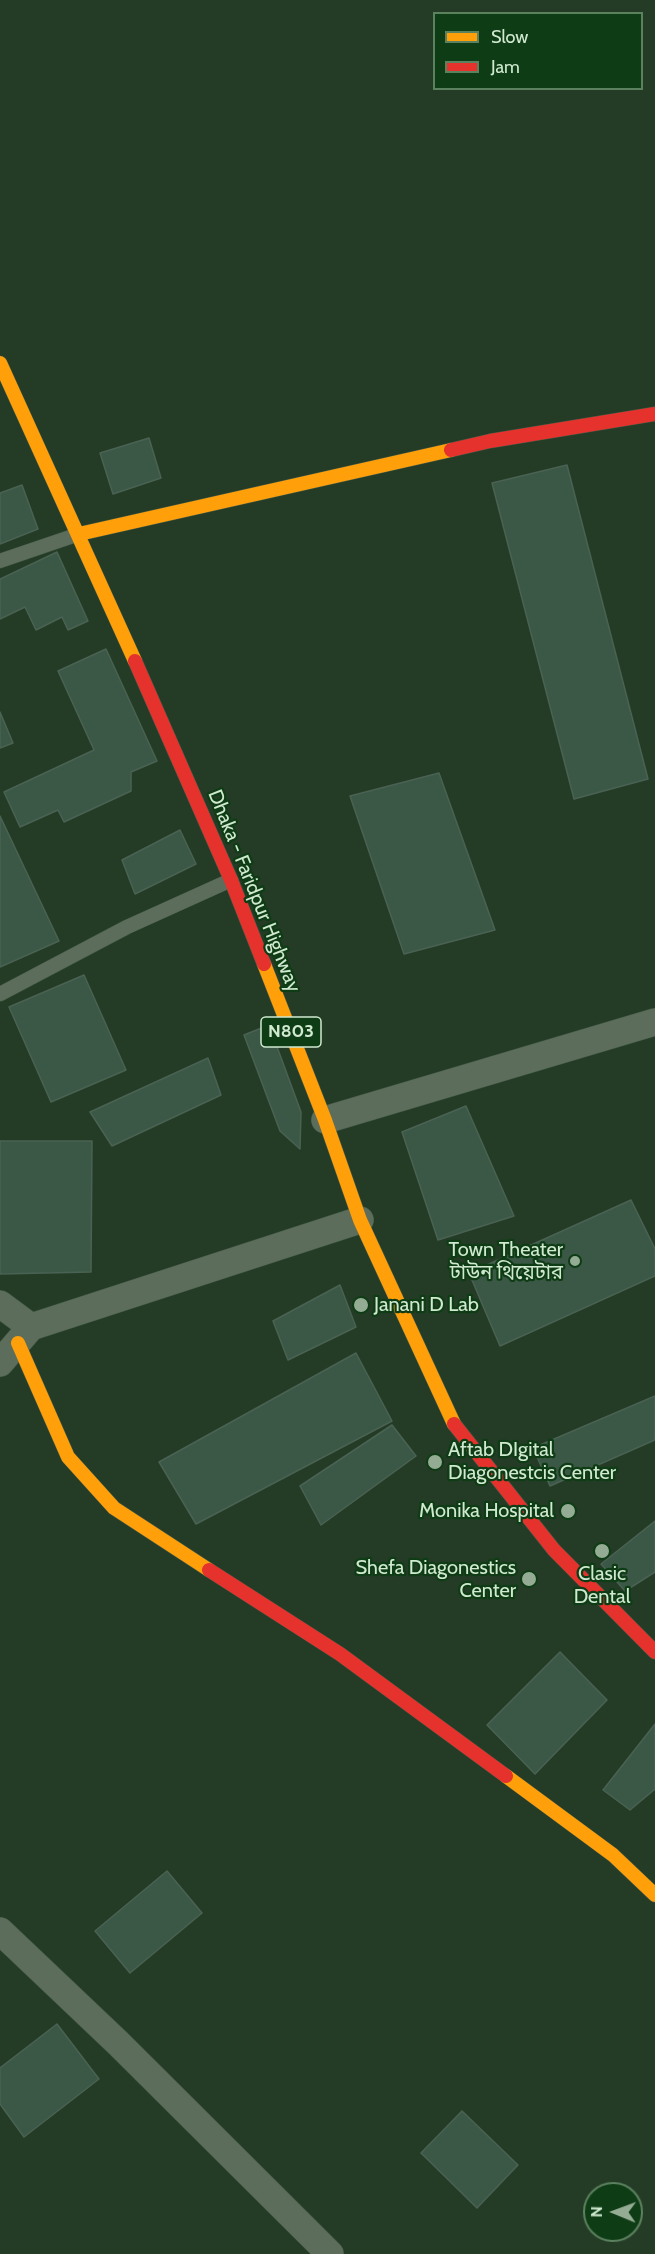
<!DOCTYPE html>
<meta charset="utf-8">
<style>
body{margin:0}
#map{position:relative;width:655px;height:2254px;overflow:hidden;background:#243c26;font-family:Cabin,sans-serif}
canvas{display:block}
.legend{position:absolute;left:433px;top:12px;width:210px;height:78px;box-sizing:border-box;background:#0e3c14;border:2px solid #5c815f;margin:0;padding:8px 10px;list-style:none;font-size:18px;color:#d0e9d0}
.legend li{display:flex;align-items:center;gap:12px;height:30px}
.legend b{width:30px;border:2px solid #5c815f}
.north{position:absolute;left:583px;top:2182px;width:60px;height:60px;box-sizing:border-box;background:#0e3c14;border:2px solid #5c815f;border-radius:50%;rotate:271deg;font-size:16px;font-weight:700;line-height:24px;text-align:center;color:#d0e9d0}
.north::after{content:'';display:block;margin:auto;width:21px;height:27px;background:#94ac94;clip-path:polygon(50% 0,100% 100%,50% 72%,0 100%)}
</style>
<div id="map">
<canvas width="655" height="2254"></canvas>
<ul class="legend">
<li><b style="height:8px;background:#ff9f0a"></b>Slow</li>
<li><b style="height:8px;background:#e5322d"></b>Jam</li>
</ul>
<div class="north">N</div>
</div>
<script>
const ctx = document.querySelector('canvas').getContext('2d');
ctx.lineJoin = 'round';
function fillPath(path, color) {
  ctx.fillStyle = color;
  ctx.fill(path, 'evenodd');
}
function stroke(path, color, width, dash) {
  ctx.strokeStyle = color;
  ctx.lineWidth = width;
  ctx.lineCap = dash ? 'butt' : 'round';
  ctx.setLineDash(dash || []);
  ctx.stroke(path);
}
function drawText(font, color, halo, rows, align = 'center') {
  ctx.font = font + ' Cabin,"Noto Sans Bengali",sans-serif';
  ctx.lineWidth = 4.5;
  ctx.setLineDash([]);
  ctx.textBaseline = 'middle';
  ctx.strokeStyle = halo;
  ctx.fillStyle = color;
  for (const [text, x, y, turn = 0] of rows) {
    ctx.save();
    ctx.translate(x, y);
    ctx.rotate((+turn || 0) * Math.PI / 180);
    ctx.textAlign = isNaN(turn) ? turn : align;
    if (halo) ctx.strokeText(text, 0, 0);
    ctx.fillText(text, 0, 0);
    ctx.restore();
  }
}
const building = new Path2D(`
 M 149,438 L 161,478 L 113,494 L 100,453 Z
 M 567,465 L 648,779 L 574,799 L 492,483 Z
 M 22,485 L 38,529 L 0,544 L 0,493 Z
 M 57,552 L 88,621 L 68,630 L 62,617 L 36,630 L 25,607 L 0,619 L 0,579 Z
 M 106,649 L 157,761 L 131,772 L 131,791 L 64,822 L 58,810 L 20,827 L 4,792 L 94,750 L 58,671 Z
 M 0,712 L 13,743 L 0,748 Z
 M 439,773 L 495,930 L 404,954 L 350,796 Z
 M 0,816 L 59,941 L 0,967 Z
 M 180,830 L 196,864 L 135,894 L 122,860 Z
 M 84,975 L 126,1070 L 51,1102 L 9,1007 Z
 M 269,1025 L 301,1112 L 300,1149 L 280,1131 L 244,1035 Z
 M 208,1058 L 221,1095 L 112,1146 L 90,1112 Z
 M 466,1106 L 514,1216 L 438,1240 L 402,1132 Z
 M 0,1141 L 92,1141 L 91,1272 L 0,1274 Z
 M 631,1200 L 655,1249 L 655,1276 L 500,1346 L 469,1273 Z
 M 340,1285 L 356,1327 L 288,1360 L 273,1321 Z
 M 356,1353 L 392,1421 L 196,1524 L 159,1462 Z
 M 655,1396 L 655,1440 L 550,1486 L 533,1448 Z
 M 392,1425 L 416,1456 L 321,1525 L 300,1486 Z
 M 655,1521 L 655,1572 L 625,1591 L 601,1564 Z
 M 560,1652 L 607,1700 L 535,1774 L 487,1725 Z
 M 655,1724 L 655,1789 L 630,1810 L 603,1790 Z
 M 167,1871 L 202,1913 L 130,1973 L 95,1931 Z
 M 57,2024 L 99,2079 L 24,2137 L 0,2104 L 0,2068 Z
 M 462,2111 L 518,2165 L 477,2208 L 421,2153 Z`);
fillPath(building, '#3b5847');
stroke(building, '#4a6253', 1.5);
const lane = new Path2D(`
 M 0,561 L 79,534
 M 0,994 L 127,927 L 231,880`);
const street = new Path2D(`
 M 325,1120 L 655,1022
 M 0,1304 L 31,1327
 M 0,1363 L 31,1327 L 360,1220
 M 0,1931 L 118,2043 L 330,2254`);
const slow = new Path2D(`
 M 0,363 L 135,661
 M 79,534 L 451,450
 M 264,964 L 325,1120 L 360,1220 L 454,1424
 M 18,1343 L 68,1457 L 114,1508 L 209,1570
 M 506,1776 L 613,1855 L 655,1895`);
const jam = new Path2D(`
 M 451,450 L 490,441 L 655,414
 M 135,661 L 231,880 L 264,964
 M 454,1424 L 554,1550 L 655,1652
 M 209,1570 L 340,1654 L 506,1776`);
stroke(lane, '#445946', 15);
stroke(street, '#445946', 28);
stroke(slow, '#445946', 15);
stroke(jam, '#445946', 15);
stroke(lane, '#5c6d5c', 14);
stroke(street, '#5c6d5c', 27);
stroke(slow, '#ff9f0a', 14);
stroke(jam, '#e5322d', 14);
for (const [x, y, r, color] of [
 [575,1261,6,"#94ac94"],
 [361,1305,8,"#94ac94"],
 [435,1462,8,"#94ac94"],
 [568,1511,8,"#94ac94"],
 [602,1551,8,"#94ac94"],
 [529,1579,8,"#94ac94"]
]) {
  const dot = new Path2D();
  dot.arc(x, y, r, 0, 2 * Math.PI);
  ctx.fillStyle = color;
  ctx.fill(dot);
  stroke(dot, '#0e3c14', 2);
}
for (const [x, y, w] of [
 [291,1032,60]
]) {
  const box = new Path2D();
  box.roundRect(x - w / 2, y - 15, w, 30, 4.5);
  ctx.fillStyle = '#0e3c14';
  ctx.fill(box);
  stroke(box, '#d0e9d0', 1.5);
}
drawText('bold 18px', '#d0e9d0', null, [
 ["N803",291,1032]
]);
drawText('20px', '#d0e9d0', '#0e3c14', [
 ["Dhaka - Faridpur Highway",254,891,68]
]);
drawText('20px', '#d0e9d0', '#0e3c14', [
 ["Town Theater",563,1250],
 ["টাউন থিয়েটার",563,1273],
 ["Janani D Lab",374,1305,"left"],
 ["Aftab DIgital",448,1450,"left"],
 ["Diagonestcis Center",448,1473,"left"],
 ["Monika Hospital",554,1511],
 ["Shefa Diagonestics",516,1568],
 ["Center",516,1591],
 ["Clasic",602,1574,"center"],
 ["Dental",602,1597,"center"]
], 'right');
</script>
